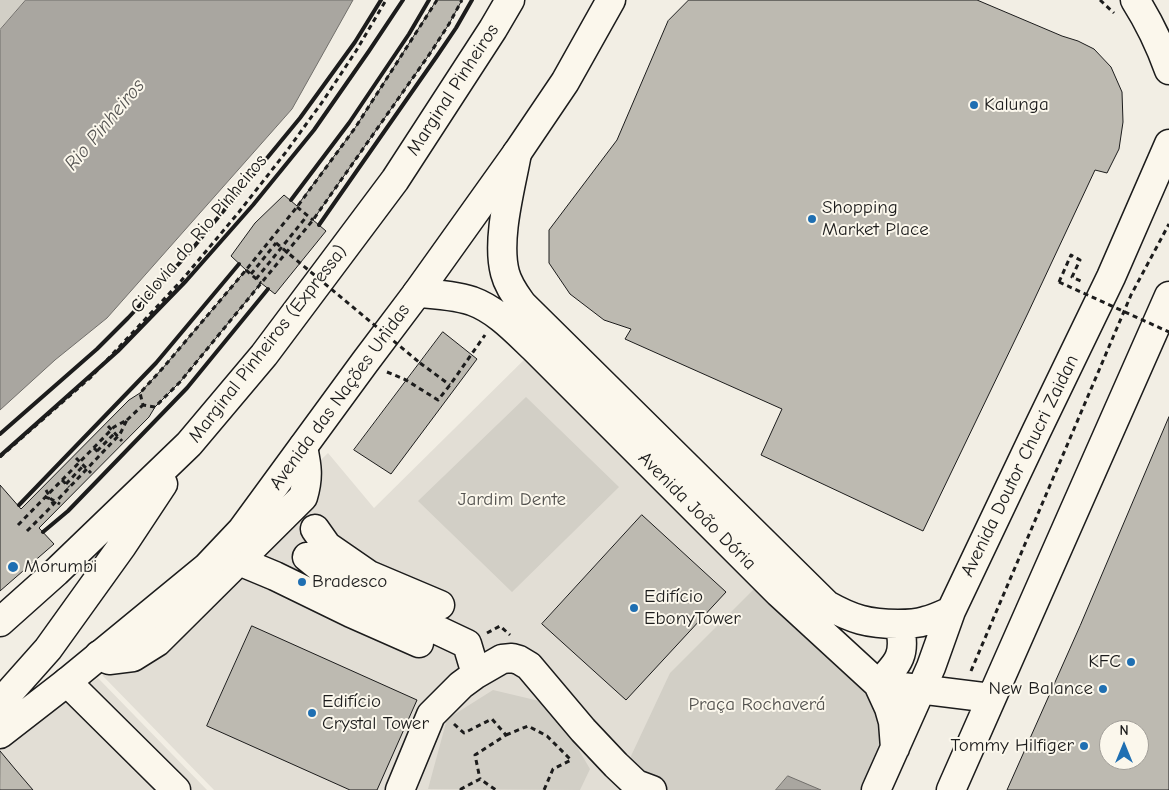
<!DOCTYPE html>
<meta charset="utf-8">
<style>
body{margin:0}
#map{position:relative;width:1169px;height:790px;overflow:hidden;background:#f2eee4;font-family:"Comic Neue",sans-serif}
canvas{display:block}
.north{position:absolute;left:1099px;top:720px;width:50px;height:50px;box-sizing:border-box;background:#fbf7ec;border:1px solid #a29f99;border-radius:50%;rotate:0deg;font-size:14px;font-weight:700;line-height:20px;text-align:center;color:#1c1c1c}
.north::after{content:'';display:block;margin:auto;width:18px;height:22px;background:#1f6fb2;clip-path:polygon(50% 0,100% 100%,50% 72%,0 100%)}
</style>
<div id="map">
<canvas width="1169" height="790"></canvas>
<div class="north">N</div>
</div>
<script>
const ctx = document.querySelector('canvas').getContext('2d');
ctx.lineJoin = 'round';
function fillPath(path, color) {
  ctx.fillStyle = color;
  ctx.fill(path, 'evenodd');
}
function stroke(path, color, width, dash) {
  ctx.strokeStyle = color;
  ctx.lineWidth = width;
  ctx.lineCap = dash ? 'butt' : 'round';
  ctx.setLineDash(dash || []);
  ctx.stroke(path);
}
function drawText(font, color, halo, rows, align = 'center') {
  ctx.font = font + ' "Comic Neue",sans-serif';
  ctx.lineWidth = 4;
  ctx.setLineDash([]);
  ctx.textBaseline = 'middle';
  ctx.strokeStyle = halo;
  ctx.fillStyle = color;
  for (const [text, x, y, turn = 0] of rows) {
    ctx.save();
    ctx.translate(x, y);
    ctx.rotate((+turn || 0) * Math.PI / 180);
    ctx.textAlign = isNaN(turn) ? turn : align;
    if (halo) ctx.strokeText(text, 0, 0);
    ctx.fillText(text, 0, 0);
    ctx.restore();
  }
}
fillPath(new Path2D(`
 M 534,350 L 893,722 L 876,790 L 214,790 L 102,675 L 328,453 L 374,508 Z
 M 98,678 L 207,790 L 0,790 L 0,749 Z`), '#e2ded5');
fillPath(new Path2D(`
 M 0,0 L 26,0 L 0,30 Z
 M 526,397 L 619,487 L 512,592 L 418,501 Z
 M 755,588 L 874,699 L 881,747 L 862,790 L 655,790 L 623,773 L 670,673 Z
 M 493,690 L 552,704 L 590,769 L 580,790 L 428,789 L 447,719 Z`), '#d2cfc6');
const water = new Path2D(`
 M 26,0 L 353,0 L 292,109 L 107,318 L 55,360 L 0,410 L 0,30 Z
 M 788,776 L 821,790 L 776,790 Z`);
fillPath(water, '#a9a6a0');
stroke(water, '#716f6b', 1);
const building = new Path2D(`
 M 437,0 L 462,0 L 449,24 L 431,52 L 313,220 L 326,231 L 275,294 L 261,283 L 180,382 L 155,407 L 149,417 L 39,528 L 54,544 L 0,591 L 0,485 L 21,509 L 129,400 L 140,393 L 162,369 L 246,270 L 231,256 L 255,223 L 284,195 L 297,206 L 355,128 Z
 M 689,0 L 977,0 L 1062,36 L 1078,41 L 1094,49 L 1111,67 L 1122,92 L 1123,122 L 1119,149 L 1107,173 L 1095,170 L 1028,313 L 923,531 L 761,455 L 782,409 L 625,339 L 631,329 L 604,320 L 570,294 L 549,263 L 549,230 L 617,140 L 668,21 Z
 M 443,332 L 477,359 L 391,474 L 354,450 Z
 M 1169,417 L 1169,790 L 1007,790 L 1080,626 ZM 1109,730 L 1139,730 L 1139,760 L 1109,760 Z
 M 642,515 L 726,592 L 626,700 L 542,624 Z
 M 252,626 L 417,700 L 377,790 L 350,790 L 207,726 Z
 M 0,751 L 15,769 L 33,790 L 0,790 Z`);
fillPath(building, '#bdbab1');
stroke(building, '#1c1c1c', 1);
const minor = new Path2D(`
 M 315,529 L 327,546 L 369,575 L 440,605
 M 307,557 L 340,584 L 467,644 L 476,674
 M 239,561 L 275,576 L 351,613 L 419,643
 M 99,655 L 109,660 L 133,657 L 157,642 L 303,497 C 309,477 307,466 303,447
 M 67,682 L 176,790
 M 400,790 L 431,715 L 461,685 L 476,674 L 502,659 L 512,658 L 519,660 L 529,666 L 583,730 L 616,765 L 636,784 L 652,790`);
const major = new Path2D(`
 M 1135,0 C 1149,22 1160,45 1169,70
 M 517,153 C 511,187 496,239 505,273 C 508,285 515,294 522,304 L 827,605 C 852,619 868,624 898,624 C 907,624 916,624 925,621 C 934,619 942,615 951,611
 M 417,293 C 434,294 457,296 472,301 C 497,310 516,331 535,349 L 779,593 L 878,684 L 991,698
 M 895,748 L 893,722 L 889,708 L 878,684 C 899,663 907,654 899,624
 M 876,790 L 931,667 L 951,611 L 1037,430 L 1111,277 L 1169,144
 M 951,790 L 1169,296`);
const highway = new Path2D(`
 M 0,622 L 56,572 L 189,444 L 264,355 L 395,180 L 493,29 L 510,0
 M 0,703 L 48,649 L 122,546 L 163,484
 M 0,734 L 67,682 L 207,567 L 242,530 L 365,362 L 417,293 L 517,153 L 565,82 L 611,0`);
stroke(minor, '#1c1c1c', 31);
stroke(major, '#1c1c1c', 31);
stroke(highway, '#1c1c1c', 31);
stroke(new Path2D(`
 M 437,0 L 355,128 L 297,207 L 246,270 L 162,369 L 140,393 L 143,405 L 155,407 L 180,382 L 313,220 L 431,52 L 449,24 L 462,0
 M 1100,0 L 1114,13
 M 297,207 L 313,220
 M 246,270 L 261,283
 M 251,274 L 276,243
 M 256,279 L 307,216
 M 1059,282 L 1071,255 L 1080,260 L 1072,277 L 1083,282
 M 420,363 L 450,385
 M 387,372 L 406,380 L 438,400 L 450,385 L 485,335
 M 127,420 L 143,405
 M 108,426 L 122,441
 M 94,448 L 100,454
 M 97,451 L 115,433
 M 0,457 L 91,377 L 181,281 L 239,212 L 286,152 L 323,101 L 356,51 L 386,0
 M 76,458 L 91,473
 M 62,480 L 69,487
 M 66,484 L 83,466
 M 46,490 L 51,499 L 60,504
 M 487,633 L 500,626 L 510,635
 M 971,671 L 1131,295 L 1169,224
 M 454,724 L 464,733 L 492,719 L 506,735 L 475,755 L 480,779
 M 506,735 L 528,726 L 547,736 L 571,760 L 553,769 L 544,790
 M 461,790 L 461,789 L 480,779 L 496,790`), '#1c1c1c', 3, [5, 4]);
stroke(minor, '#fbf7ec', 28);
stroke(major, '#fbf7ec', 28);
stroke(highway, '#fbf7ec', 28);
stroke(new Path2D(`
 M 291,200 L 349,123 L 409,34 L 429,0
 M 319,225 L 437,56 L 456,28 L 472,0
 M 0,434 L 97,349 L 128,318 L 188,254 L 300,118 L 355,42 L 381,0
 M 0,456 L 118,351 L 186,281 L 253,205 L 314,130 L 369,51 L 403,0
 M 19,505 L 156,363 L 239,264
 M 43,532 L 68,511 L 187,388 L 268,289`), '#1c1c1c', 4);
stroke(new Path2D(`
 M 276,243 L 420,363
 M 1059,282 L 1169,332
 M 45,497 L 51,499 L 53,504
 M 18,525 L 114,427 L 127,420 L 120,434 L 47,511 L 26,532`), '#1c1c1c', 3, [5, 4]);
for (const [x, y, r, color] of [
 [974,105,5,"#1f6fb2"],
 [812,219,5,"#1f6fb2"],
 [13,567,6,"#1f6fb2"],
 [302,582,5,"#1f6fb2"],
 [634,608,5,"#1f6fb2"],
 [1131,662,5,"#1f6fb2"],
 [1103,689,5,"#1f6fb2"],
 [312,713,5,"#1f6fb2"],
 [1084,746,5,"#1f6fb2"]
]) {
  const dot = new Path2D();
  dot.arc(x, y, r, 0, 2 * Math.PI);
  ctx.fillStyle = color;
  ctx.fill(dot);
  stroke(dot, '#fbf7ec', 2);
}
drawText('19px', '#1c1c1c', '#fbf7ec', [
 ["Marginal Pinheiros",453,90,-57],
 ["Ciclovia do Rio Pinheiros",199,234,-50],
 ["Marginal Pinheiros (Expressa)",268,344,-52],
 ["Avenida das Nações Unidas",340,397,-54],
 ["Avenida Doutor Chucri Zaidan",1020,466,-64],
 ["Avenida João Dória",697,511,45]
]);
drawText('19px', '#1c1c1c', '#fbf7ec', [
 ["Kalunga",984,105],
 ["Shopping",822,208],
 ["Market Place",822,230],
 ["Morumbi",24,567],
 ["Bradesco",312,582],
 ["Edifício",644,597],
 ["EbonyTower",644,619],
 ["KFC",1121,662,"right"],
 ["New Balance",1093,689,"right"],
 ["Edifício",322,702],
 ["Crystal Tower",322,724],
 ["Tommy Hilfiger",1074,746,"right"]
], 'left');
drawText('19px', '#53524f', '#fbf7ec', [
 ["Jardim Dente",512,500],
 ["Praça Rochaverá",757,705]
]);
drawText('italic 20px', '#545351', '#fbf7ec', [
 ["Rio Pinheiros",105,125,-50]
]);
</script>
